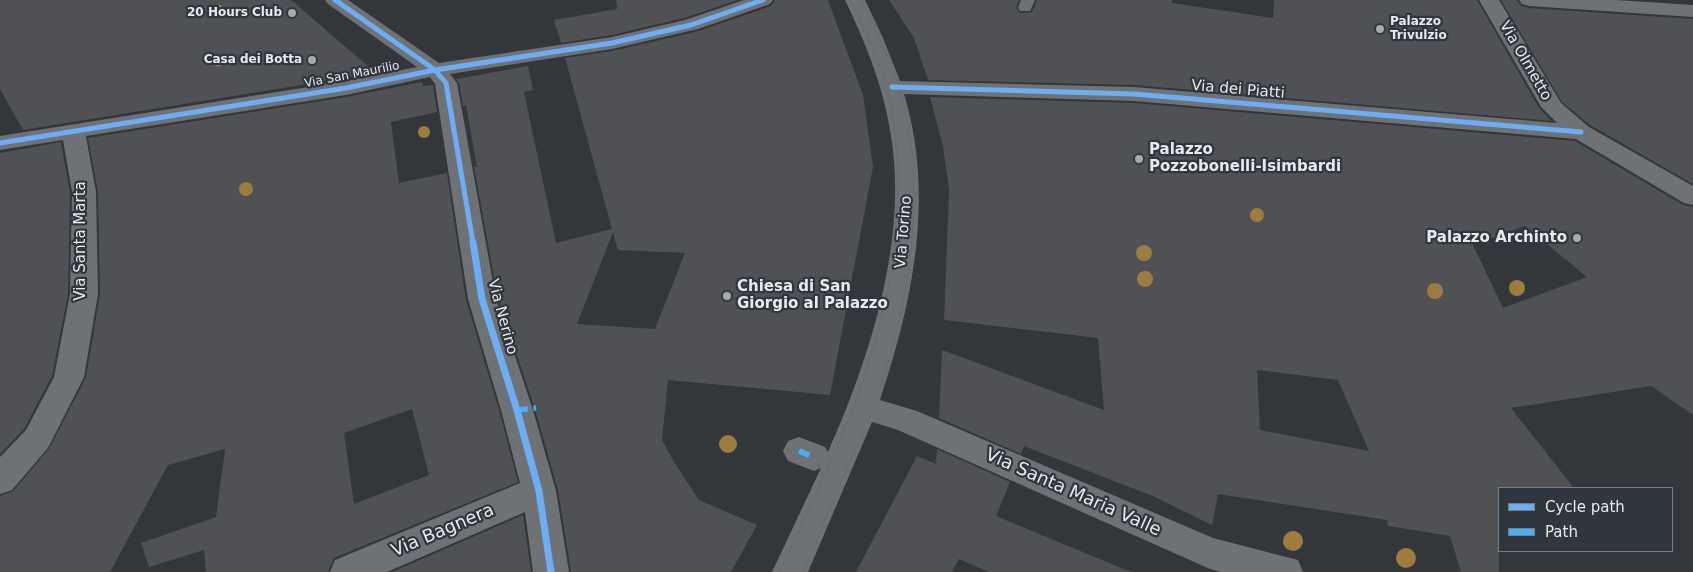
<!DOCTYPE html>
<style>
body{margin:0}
#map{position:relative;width:1693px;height:572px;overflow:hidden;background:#33363a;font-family:"DejaVu Sans",sans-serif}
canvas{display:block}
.legend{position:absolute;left:1498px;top:487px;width:175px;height:65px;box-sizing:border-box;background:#30363d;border:1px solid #797e84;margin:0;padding:6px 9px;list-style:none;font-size:15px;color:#e6eaef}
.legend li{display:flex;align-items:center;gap:10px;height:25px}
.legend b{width:25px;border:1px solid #797e84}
</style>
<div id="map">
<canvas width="1693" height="572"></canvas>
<ul class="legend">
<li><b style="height:6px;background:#6dadf4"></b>Cycle path</li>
<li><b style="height:6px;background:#49aef6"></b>Path</li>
</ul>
</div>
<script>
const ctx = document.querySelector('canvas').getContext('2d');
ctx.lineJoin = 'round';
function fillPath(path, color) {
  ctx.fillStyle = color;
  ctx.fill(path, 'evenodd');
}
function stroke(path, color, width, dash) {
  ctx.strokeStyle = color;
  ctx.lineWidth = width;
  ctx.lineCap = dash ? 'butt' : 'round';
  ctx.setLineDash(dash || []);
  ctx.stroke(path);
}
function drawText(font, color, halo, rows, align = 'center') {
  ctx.font = font + ' "DejaVu Sans",sans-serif';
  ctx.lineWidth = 4.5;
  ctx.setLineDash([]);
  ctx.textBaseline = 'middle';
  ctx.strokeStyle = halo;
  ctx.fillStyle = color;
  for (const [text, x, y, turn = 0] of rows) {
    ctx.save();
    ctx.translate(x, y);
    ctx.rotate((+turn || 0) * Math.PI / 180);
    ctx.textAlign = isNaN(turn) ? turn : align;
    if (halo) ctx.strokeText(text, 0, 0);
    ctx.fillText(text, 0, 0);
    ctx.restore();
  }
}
fillPath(new Path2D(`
 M 0,0 L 291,0 L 376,73 L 23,130 L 0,89 Z
 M 616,0 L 738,0 L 684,18 L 612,35 L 561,43 L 554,20 L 617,9 Z
 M 775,0 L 828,0 L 863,95 L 873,167 L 830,395 L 668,380 L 662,440 L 674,462 L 699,500 L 757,525 L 731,572 L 571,572 L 558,490 L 535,409 L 498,299 L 474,167 L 477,167 L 466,105 L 463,106 L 459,83 L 456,79 L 528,66 L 533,90 L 524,92 L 556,243 L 612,229 L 565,58 L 612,51 L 699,31 L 771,6 ZM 613,232 L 618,250 L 685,253 L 655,329 L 577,324 Z
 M 889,0 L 1019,0 L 1016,7 L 1020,13 L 1032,12 L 1037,0 L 1172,0 L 1172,3 L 1273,18 L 1274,0 L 1477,0 L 1539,108 L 1552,121 L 1134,85 L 928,80 L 914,38 Z
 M 1501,0 L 1517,0 L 1521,6 L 1529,8 L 1693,19 L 1693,184 L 1590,125 L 1562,102 Z
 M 422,82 L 423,86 L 433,85 L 437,112 L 391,122 L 399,183 L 447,173 L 466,300 L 499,410 L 518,482 L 334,558 L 328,572 L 206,572 L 204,550 L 149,567 L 141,543 L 216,517 L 225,449 L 168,465 L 110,572 L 0,572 L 0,496 L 13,491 L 49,449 L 86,377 L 100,294 L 98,192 L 88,138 L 346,97 ZM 412,409 L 429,475 L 354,504 L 344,433 Z
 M 930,97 L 1134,103 L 1575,141 L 1683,205 L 1693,207 L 1693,415 L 1651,386 L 1511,408 L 1574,488 L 1499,488 L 1499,572 L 1461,572 L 1450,536 L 1388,526 L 1387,520 L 1218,494 L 1212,525 L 1155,497 L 1024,446 L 1021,454 L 939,418 L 942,350 L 1104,410 L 1098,338 L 944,320 L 949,190 L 943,146 ZM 1525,226 L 1587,277 L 1503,308 L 1473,245 ZM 1257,370 L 1338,380 L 1369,451 L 1260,430 Z
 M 61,142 L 70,192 L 68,294 L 52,376 L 24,429 L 0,454 L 0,153 Z
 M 937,449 L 1010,482 L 996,516 L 1131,572 L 989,572 L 959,559 L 952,572 L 856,572 L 917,456 L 936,464 Z
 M 523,515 L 531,572 L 392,572 Z`), '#4f5154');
fillPath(new Path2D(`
 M 1021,0 L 1035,0 L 1030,11 L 1020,11 L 1018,8 Z`), '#6e7274');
fillPath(new Path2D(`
 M 325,0 L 348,0 L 439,63 L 612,37 L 685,20 L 744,0 L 773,0 L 770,4 L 698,29 L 612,49 L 450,74 L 457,83 L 496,299 L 533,410 L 556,491 L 569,572 L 533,572 L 525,512 L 387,572 L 330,572 L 335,560 L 520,483 L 501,410 L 468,299 L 435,84 L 430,77 L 346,95 L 86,136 L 96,192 L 98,294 L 84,377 L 48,448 L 12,490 L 0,494 L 0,457 L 26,430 L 54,377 L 70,294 L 72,192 L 63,140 L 0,150 L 0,136 L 346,81 L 417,67 L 328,4 Z
 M 845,0 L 865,0 L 883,38 L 900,81 L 1134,87 L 1557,123 L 1541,107 L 1479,0 L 1499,0 L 1561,103 L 1589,127 L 1693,186 L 1693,205 L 1684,203 L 1576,139 L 1134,101 L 904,94 C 935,196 913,301 880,400 L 917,411 L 1213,538 L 1298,560 L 1303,572 L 1221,572 L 1210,569 L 898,430 L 872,422 L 808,572 L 772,572 L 821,468 L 814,471 L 788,461 L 783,451 L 788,441 L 799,437 L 825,447 L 828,452 C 870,358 908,240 891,136 C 884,88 866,44 845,0 Z
 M 1519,0 L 1616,0 L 1693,5 L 1693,17 L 1529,6 L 1522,4 Z`), '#6e7274');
stroke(new Path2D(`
 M 779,572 C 853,419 924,273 889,98 C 882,64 865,31 850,0
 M 803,572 C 818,536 834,500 849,464 C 857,446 867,428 873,409 C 908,310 929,197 901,94 C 892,61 876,30 861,0`), '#696c6f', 1);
stroke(new Path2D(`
 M 517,410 L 536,408
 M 799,451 L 814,457`), '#49aef6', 5.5, [11, 5.5]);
stroke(new Path2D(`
 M 335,0 L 435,70 L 446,83 L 473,243
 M 892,87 L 1134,94 L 1581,132
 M 0,143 L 346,88 L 435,70 L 612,43 L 691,25 L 763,0`), '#6dadf4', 5);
stroke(new Path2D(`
 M 473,242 L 482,299 L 517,410 L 539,491 L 551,572`), '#6dadf4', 7);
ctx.fillStyle = '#9d7c40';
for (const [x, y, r] of [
 [218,10,5.5],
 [218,61,5.5],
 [424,132,6],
 [246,189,7],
 [1257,215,7],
 [1144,253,8],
 [1145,279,8],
 [1517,288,8],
 [1435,291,8],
 [728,444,9],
 [1293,541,10],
 [1406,558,10]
]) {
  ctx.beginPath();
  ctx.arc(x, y, r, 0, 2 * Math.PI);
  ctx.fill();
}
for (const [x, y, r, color] of [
 [292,13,5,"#a7abb0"],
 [1380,29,5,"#a7abb0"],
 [312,60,5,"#a7abb0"],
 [1139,159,5,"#a7abb0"],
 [1577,238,5,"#a7abb0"],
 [727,296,5,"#a7abb0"]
]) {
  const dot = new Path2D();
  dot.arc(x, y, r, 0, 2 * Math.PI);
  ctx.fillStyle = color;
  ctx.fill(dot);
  stroke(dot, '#30363d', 2);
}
drawText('bold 12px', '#e6eaef', '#30363d', [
 ["20 Hours Club",282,13],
 ["Palazzo",1390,22,"left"],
 ["Trivulzio",1390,36,"left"],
 ["Casa dei Botta",302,60]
], 'right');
drawText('12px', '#e6eaef', '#30363d', [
 ["Via San Maurilio",352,75,-11]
]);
drawText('15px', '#e6eaef', '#30363d', [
 ["Via Olmetto",1525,61,60],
 ["Via dei Piatti",1238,90,5],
 ["Via Torino",904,232,-85],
 ["Via Santa Marta",81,241,-90],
 ["Via Nerino",502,317,75]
]);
drawText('bold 15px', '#e6eaef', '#30363d', [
 ["Palazzo",1149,150],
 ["Pozzobonelli-Isimbardi",1149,167],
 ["Palazzo Archinto",1567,238,"right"],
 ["Chiesa di San",737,287],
 ["Giorgio al Palazzo",737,304]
], 'left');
drawText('18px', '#e6eaef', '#30363d', [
 ["Via Santa Maria Valle",1073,493,24],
 ["Via Bagnera",443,531,-23]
]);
</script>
